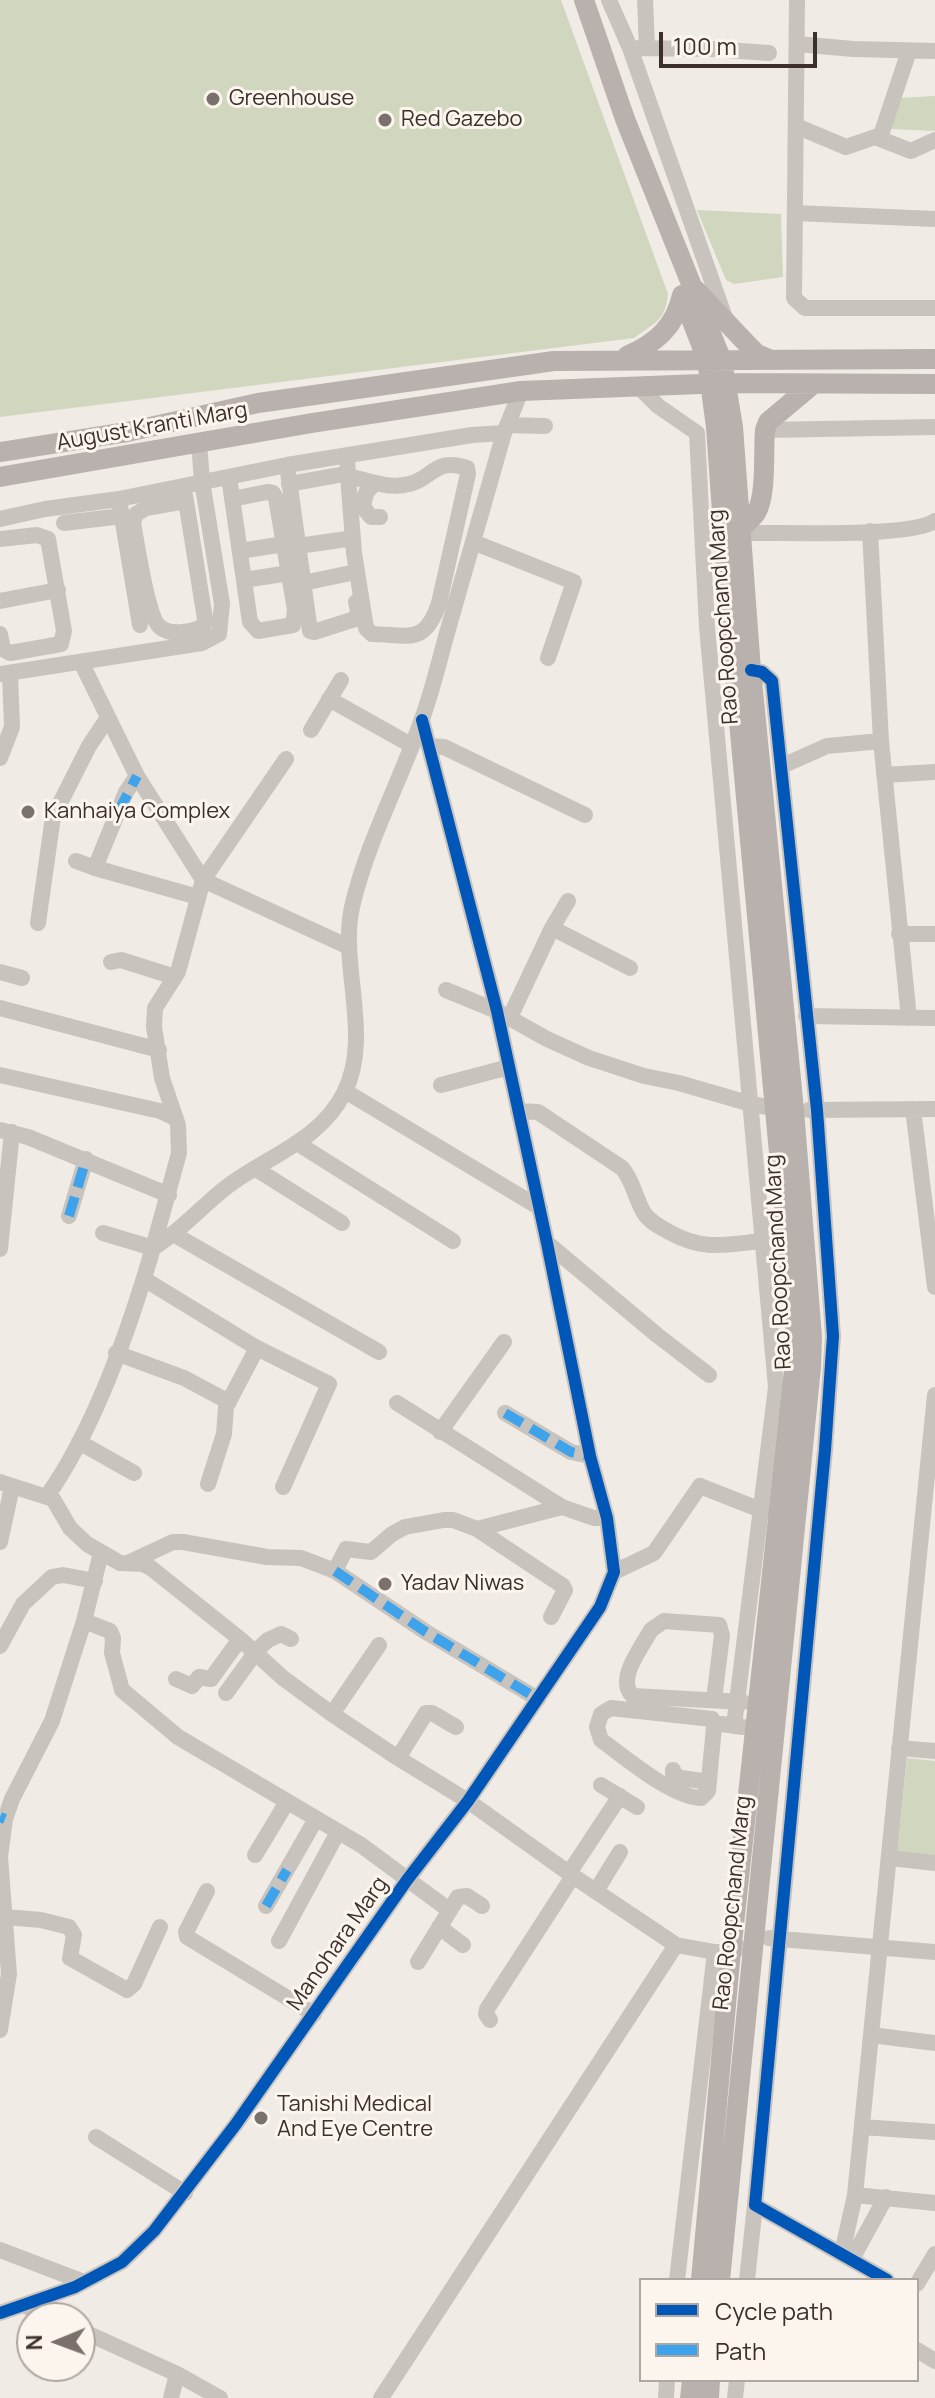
<!DOCTYPE html>
<style>
body{margin:0}
#map{position:relative;width:935px;height:2398px;overflow:hidden;background:#f0ebe5;font-family:Manrope,sans-serif}
canvas{display:block}
.legend{position:absolute;left:639px;top:2278px;width:280px;height:104px;box-sizing:border-box;background:#fbf5ee;border:2px solid #aea6a0;margin:0;padding:10px 14px;list-style:none;font-size:24px;color:#3b302b}
.legend li{display:flex;align-items:center;gap:16px;height:40px}
.legend b{width:40px;border:2px solid #aea6a0}
.north{position:absolute;left:16px;top:2302px;width:80px;height:80px;box-sizing:border-box;background:#fbf5ee;border:2px solid #aea6a0;border-radius:50%;rotate:269deg;font-size:22px;font-weight:700;line-height:32px;text-align:center;color:#3b302b}
.north::after{content:'';display:block;margin:auto;width:28px;height:36px;background:#7a716c;clip-path:polygon(50% 0,100% 100%,50% 72%,0 100%)}
.scale{position:absolute;left:659px;top:32px;width:158px;height:36px;box-sizing:border-box;border:4px solid #3b302b;border-top:0;padding-left:10px;font-size:24px;line-height:28px;white-space:nowrap;color:#3b302b;-webkit-text-stroke:6px #fbf5ee;paint-order:stroke}
</style>
<div id="map">
<canvas width="935" height="2398"></canvas>
<ul class="legend">
<li><b style="height:10px;background:#0057b8"></b>Cycle path</li>
<li><b style="height:10px;background:#3fa3eb"></b>Path</li>
</ul>
<div class="north">N</div>
<div class="scale">100 m</div>
</div>
<script>
const ctx = document.querySelector('canvas').getContext('2d');
ctx.lineJoin = 'round';
function fillPath(path, color) {
  ctx.fillStyle = color;
  ctx.fill(path, 'evenodd');
}
function stroke(path, color, width, dash) {
  ctx.strokeStyle = color;
  ctx.lineWidth = width;
  ctx.lineCap = dash ? 'butt' : 'round';
  ctx.setLineDash(dash || []);
  ctx.stroke(path);
}
function drawText(font, color, halo, rows, align = 'center') {
  ctx.font = font + ' Manrope,sans-serif';
  ctx.lineWidth = 6;
  ctx.setLineDash([]);
  ctx.textBaseline = 'middle';
  ctx.strokeStyle = halo;
  ctx.fillStyle = color;
  for (const [text, x, y, turn = 0] of rows) {
    ctx.save();
    ctx.translate(x, y);
    ctx.rotate((+turn || 0) * Math.PI / 180);
    ctx.textAlign = isNaN(turn) ? turn : align;
    if (halo) ctx.strokeText(text, 0, 0);
    ctx.fillText(text, 0, 0);
    ctx.restore();
  }
}
fillPath(new Path2D(`
 M 0,0 L 561,0 L 668,294 C 665,322 655,322 634,338 L 0,417 Z
 M 935,96 L 935,131 L 891,129 L 899,98 Z
 M 697,210 L 781,214 L 783,277 L 734,284 L 726,280 Z
 M 907,1758 L 935,1761 L 935,1858 L 897,1854 Z`), '#d1d6bf');
stroke(new Path2D(`
 M 609,0 L 630,48 L 725,318
 M 645,0 L 647,48
 M 797,0 L 794,298 L 805,308 L 935,308
 M 797,44 L 853,49 L 935,51
 M 630,48 L 712,49 L 769,53
 M 796,126 L 846,147 L 875,137 L 911,151 L 935,140
 M 880,138 L 909,51
 M 795,213 L 935,219
 M 638,386 L 658,406 L 697,433 L 707,627 L 776,1387 L 734,1726
 M 507,425 L 545,426
 M 765,430 L 935,427
 M 347,456 C 347,463 348,469 348,476 L 354,553 L 366,628 L 372,634 C 410,635 425,645 439,603 L 468,474 L 467,468 C 434,456 431,482 404,485 C 385,488 366,480 348,476
 M 287,465 L 310,631 L 314,632 L 355,619 L 358,611 L 356,602
 M 229,477 L 250,622 L 258,631 L 293,625 L 295,610 L 276,498 L 273,493 L 267,492 L 232,499
 M 289,484 L 339,475
 M 374,484 L 366,493 L 363,507 L 371,517 L 380,517
 M 183,486 L 186,501 L 205,619 L 203,627 C 191,632 170,636 160,627 C 147,617 137,543 133,523 L 136,514 L 146,508 L 186,501
 M 119,499 L 140,625
 M 0,519 L 45,509 L 119,499 L 287,465 L 472,435 L 504,433
 M 64,523 L 122,516
 M 870,531 L 881,741 L 909,1018
 M 742,533 C 779,532 911,538 935,521
 M 0,539 L 37,535 L 48,539 L 64,631 L 61,644 L 10,653 L 3,649 L 0,634
 M 473,542 L 574,582 L 548,658
 M 298,546 L 347,539
 M 240,551 L 284,544
 M 244,580 L 289,573
 M 303,583 L 351,573
 M 0,601 L 58,590
 M 81,662 L 137,776 L 203,880 L 349,947
 M 751,670 L 762,672 L 772,681 L 817,1110 L 833,1336 L 825,1450 L 755,2205 L 887,2280
 M 0,674 L 202,643 L 219,634 L 222,604 L 202,481 L 199,443
 M 329,699 L 411,745
 M 311,730 L 341,680
 M 429,746 L 444,747 L 585,815
 M 0,758 L 12,727 L 10,673
 M 782,766 L 827,746 L 881,741
 M 884,775 L 935,772
 M 137,776 L 126,792 L 95,868 L 198,897
 M 76,861 L 95,868
 M 38,923 L 53,817 L 89,746 L 107,719
 M 552,928 L 630,968
 M 899,934 L 935,934
 M 111,962 L 121,960 L 175,977
 M 0,972 L 22,978
 M 446,990 L 497,1011 L 547,1039 L 589,1058 L 644,1076 L 679,1083 L 751,1104 L 785,1110
 M 0,1008 L 159,1050
 M 806,1016 L 935,1018
 M 510,1017 L 552,928 L 568,901
 M 0,1075 L 160,1111 L 175,1118
 M 441,1085 L 509,1067
 M 345,1091 L 540,1208
 M 913,1109 L 935,1287
 M 809,1110 L 935,1109
 M 518,1111 L 538,1112 L 622,1168 C 633,1180 635,1198 644,1213 C 650,1222 660,1227 669,1232 C 703,1251 724,1245 761,1241
 M 0,1130 L 28,1137 L 169,1195
 M 297,1143 L 453,1241
 M 256,1169 L 342,1223
 M 69,1216 L 86,1159
 M 103,1233 L 153,1248 L 179,1153 L 178,1125 L 162,1078 L 154,1027 L 155,1008 L 178,972 L 203,880 L 286,759
 M 175,1235 L 379,1352
 M 547,1243 L 657,1335 L 709,1375
 M 0,1249 L 12,1132
 M 144,1279 L 257,1348 L 329,1384 L 283,1487
 M 116,1353 L 184,1378 L 229,1402
 M 397,1403 L 562,1507
 M 505,1413 L 571,1452 L 590,1456
 M 440,1432 L 504,1342
 M 79,1442 L 134,1473
 M 0,1482 L 53,1499 L 70,1528 L 87,1544 L 120,1563 L 143,1564 L 151,1568 L 240,1639 L 283,1678 L 332,1714 L 398,1758 L 468,1801 L 573,1876 L 676,1945 L 715,1952 L 731,1952 L 740,1948
 M 208,1484 L 224,1434 L 226,1407 L 257,1348
 M 47,1496 C 94,1430 130,1327 153,1248 C 183,1230 204,1203 232,1183 C 271,1155 321,1139 344,1093 C 373,1037 339,965 352,907 C 367,842 400,782 422,719 C 433,689 440,657 449,626 C 467,562 486,498 504,433 L 521,391
 M 477,1529 L 562,1507 L 594,1518 L 607,1518
 M 0,1542 L 12,1487
 M 130,1562 L 173,1542 L 183,1542 L 267,1557 L 301,1558 L 335,1571 L 346,1549 L 371,1552 L 392,1534 L 405,1527 L 444,1520 L 453,1520 L 477,1529 L 563,1586 L 565,1590 L 551,1617
 M 335,1571 L 426,1632 L 538,1699
 M 614,1572 L 654,1553 L 700,1486 L 766,1512
 M 84,1621 L 110,1631 L 113,1638 L 112,1653 L 122,1690 L 178,1737 L 361,1845 L 449,1910
 M 0,1646 L 23,1604 L 52,1577 L 63,1575 L 95,1581
 M 176,1679 L 192,1686 L 199,1677 L 211,1679 L 240,1639
 M 226,1693 L 258,1649 L 268,1640 L 281,1634 L 291,1639
 M 714,1700 L 722,1635 L 719,1625 L 664,1621 L 651,1630 C 642,1647 615,1680 633,1696 L 743,1702
 M 332,1714 L 379,1645
 M 714,1727 L 712,1719 L 611,1708 L 601,1714 L 597,1727 L 601,1740 C 625,1757 671,1797 701,1798 L 708,1791 L 714,1727 L 722,1724 L 743,1727
 M 899,1748 L 935,1751
 M 398,1758 L 426,1713 L 432,1713 L 456,1727
 M 673,1770 L 673,1774 L 681,1778 L 709,1782
 M 601,1785 L 637,1807
 M 255,1855 L 287,1802
 M 890,1858 L 935,1863
 M 569,1873 L 620,1796
 M 207,1891 L 186,1932 L 187,1937 L 314,2014
 M 596,1891 L 620,1852
 M 266,1906 L 316,1819
 M 5,1917 L 41,1920 L 69,1927 L 74,1935 L 70,1958 L 127,1990 L 134,1984 L 160,1927
 M 439,1927 L 463,1945
 M 769,1938 L 935,1952
 M 279,1941 L 338,1832
 M 418,1962 L 458,1897 L 467,1896 L 482,1906
 M 490,2020 L 486,2014 L 487,2009 L 573,1876
 M 0,2030 L 9,1974 L 0,1857 L 5,1819 L 12,1799 L 52,1721 L 84,1621 L 101,1553
 M 871,2035 L 935,2043
 M 862,2127 L 935,2132
 M 96,2137 L 185,2193
 M 855,2195 L 935,2203
 M 0,2250 L 84,2282
 M 842,2253 L 855,2195 L 935,1395
 M 852,2259 L 886,2197
 M 677,2280 L 715,1952
 M 747,2280 L 755,2205
 M 917,2284 L 935,2254
 M 23,2305 L 53,2318
 M 0,2313 L 75,2287 L 122,2262 L 154,2231 L 236,2124 L 407,1880 L 468,1801 L 600,1607 L 614,1572 L 607,1518 L 590,1456 L 547,1243 L 497,1011 L 422,720
 M 80,2330 L 177,2374 L 220,2398
 M 917,2350 L 935,2361
 M 171,2398 L 177,2374
 M 381,2398 L 676,1945
 M 666,2398 L 667,2380
 M 735,2398 L 737,2380`), '#c9c3be', 16);
stroke(new Path2D(`
 M 584,0 L 625,119 L 722,361 L 733,427 L 751,670 L 794,1110 L 812,1337 L 811,1367 L 720,2280
 M 696,290 L 748,345 L 757,354 L 771,360
 M 690,316 L 707,360 L 716,427 L 730,625 L 795,1325 L 795,1361 L 730,1961 L 701,2280
 M 627,356 C 656,343 675,327 682,295
 M 0,452 L 127,432 L 258,403 L 554,361 L 935,359
 M 0,477 L 312,423 L 521,391 L 726,383 L 935,384
 M 742,527 C 747,522 752,519 756,513 C 767,495 763,452 765,430 L 768,422 L 812,385
 M 690,2398 L 692,2380
 M 709,2398 L 710,2380`), '#b8b1ad', 20);
stroke(new Path2D(`
 M 118,812 L 137,776
 M 69,1216 L 86,1159
 M 505,1413 L 571,1452 L 590,1456
 M 335,1571 L 426,1632 L 538,1699
 M 0,1817 L 5,1819
 M 266,1906 L 287,1870`), '#3fa3eb', 10, [20, 10]);
stroke(new Path2D(`
 M 751,670 L 762,672 L 772,681 L 817,1110 L 833,1336 L 825,1450 L 755,2205 L 887,2280
 M 0,2313 L 75,2287 L 122,2262 L 154,2231 L 236,2124 L 407,1880 L 468,1801 L 600,1607 L 614,1572 L 607,1518 L 590,1456 L 547,1243 L 497,1011 L 422,720`), '#0057b8', 12);
for (const [x, y, r, color] of [
 [213,99,8,"#7a716c"],
 [385,120,8,"#7a716c"],
 [28,812,8,"#7a716c"],
 [385,1584,8,"#7a716c"],
 [261,2118,8,"#7a716c"]
]) {
  const dot = new Path2D();
  dot.arc(x, y, r, 0, 2 * Math.PI);
  ctx.fillStyle = color;
  ctx.fill(dot);
  stroke(dot, '#fbf5ee', 3);
}
drawText('22px', '#3b302b', '#fbf5ee', [
 ["Greenhouse",229,99],
 ["Red Gazebo",401,120],
 ["Kanhaiya Complex",44,812],
 ["Yadav Niwas",401,1584],
 ["Tanishi Medical",277,2105],
 ["And Eye Centre",277,2130]
], 'left');
drawText('22px', '#3b302b', '#fbf5ee', [
 ["August Kranti Marg",152,427,-10],
 ["Rao Roopchand Marg",724,617,-94],
 ["Rao Roopchand Marg",779,1262,-93],
 ["Rao Roopchand Marg",733,1903,-84],
 ["Manohara Marg",338,1944,-55]
]);
</script>
